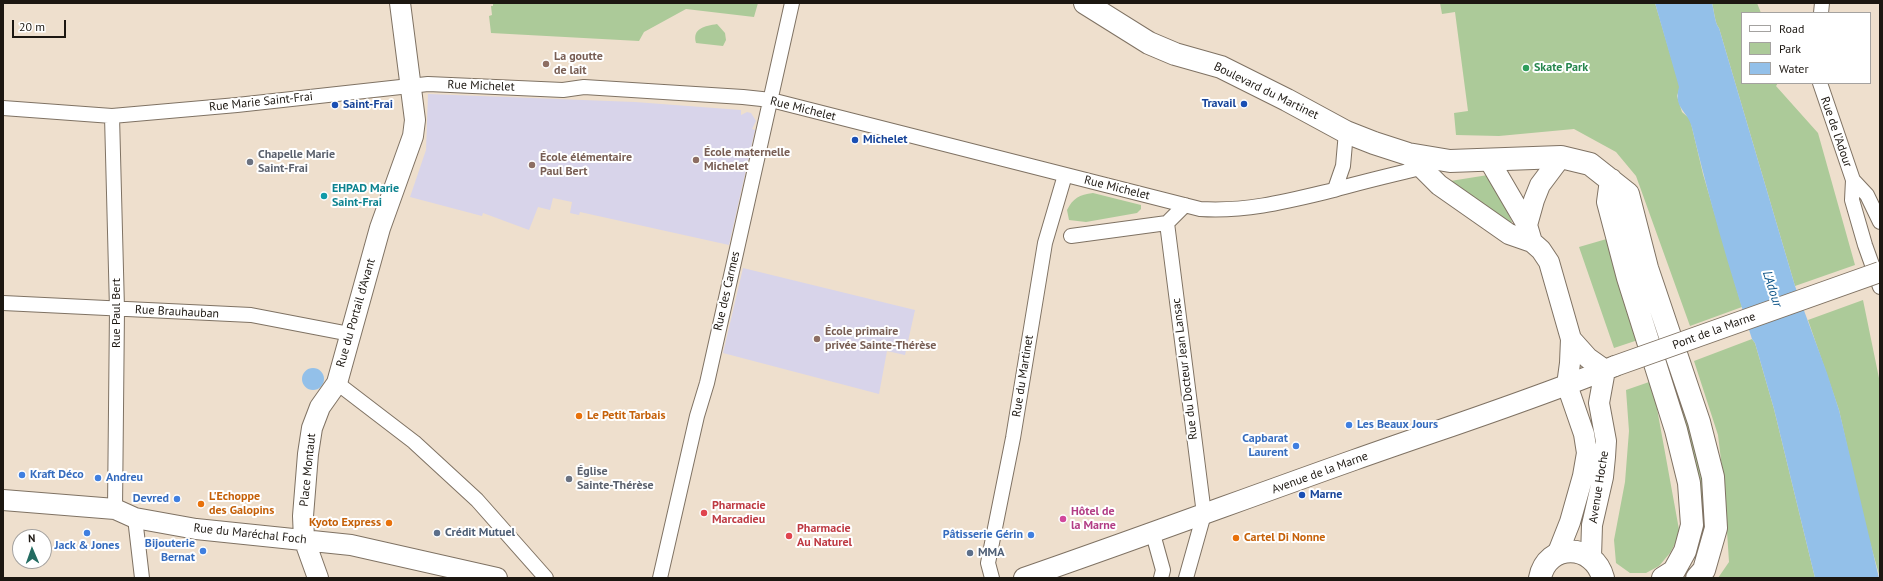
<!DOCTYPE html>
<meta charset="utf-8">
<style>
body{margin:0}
#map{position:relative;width:1883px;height:581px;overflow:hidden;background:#eedfcd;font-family:"PT Sans",sans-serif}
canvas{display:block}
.frame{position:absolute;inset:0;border:4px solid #1c1711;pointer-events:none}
.legend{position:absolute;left:1741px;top:12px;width:130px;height:72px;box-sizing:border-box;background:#fff;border:1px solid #a4a2a0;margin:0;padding:5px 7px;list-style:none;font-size:12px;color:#1c1711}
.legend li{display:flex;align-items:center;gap:8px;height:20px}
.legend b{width:20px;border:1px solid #a4a2a0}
.north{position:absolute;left:12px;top:529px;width:40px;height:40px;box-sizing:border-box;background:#fff;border:1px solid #a4a2a0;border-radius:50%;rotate:358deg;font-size:11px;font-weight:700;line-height:16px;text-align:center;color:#1c1711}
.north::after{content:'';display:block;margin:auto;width:14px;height:18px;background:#246c62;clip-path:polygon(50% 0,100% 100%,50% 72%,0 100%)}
.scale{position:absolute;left:12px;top:20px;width:54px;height:18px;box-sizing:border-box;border:2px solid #1c1711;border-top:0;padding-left:5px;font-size:12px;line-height:14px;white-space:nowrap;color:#1c1711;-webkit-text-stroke:3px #fff;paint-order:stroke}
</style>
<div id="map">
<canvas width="1883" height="581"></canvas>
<div class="frame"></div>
<ul class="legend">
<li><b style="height:5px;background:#fff"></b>Road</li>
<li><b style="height:11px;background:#acca99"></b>Park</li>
<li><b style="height:11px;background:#93c0e9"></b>Water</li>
</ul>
<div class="north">N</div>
<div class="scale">20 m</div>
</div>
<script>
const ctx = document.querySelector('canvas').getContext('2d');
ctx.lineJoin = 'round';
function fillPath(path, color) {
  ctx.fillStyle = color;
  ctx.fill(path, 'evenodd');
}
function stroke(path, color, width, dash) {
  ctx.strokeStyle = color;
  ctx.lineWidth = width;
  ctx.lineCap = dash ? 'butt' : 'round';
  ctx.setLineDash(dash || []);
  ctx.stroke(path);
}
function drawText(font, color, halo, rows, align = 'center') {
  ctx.font = font + ' "PT Sans",sans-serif';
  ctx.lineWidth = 4;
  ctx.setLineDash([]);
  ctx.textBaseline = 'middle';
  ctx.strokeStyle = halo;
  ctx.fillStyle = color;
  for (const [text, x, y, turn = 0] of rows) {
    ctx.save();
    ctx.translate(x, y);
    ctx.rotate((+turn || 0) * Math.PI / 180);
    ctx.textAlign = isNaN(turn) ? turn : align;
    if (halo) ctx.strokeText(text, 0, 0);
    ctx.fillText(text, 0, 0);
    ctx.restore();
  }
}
fillPath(new Path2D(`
 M 428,94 L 635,102 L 741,110 L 741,115 L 747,112 L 751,113 L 756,121 L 752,129 L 755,130 L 729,245 L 580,212 L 579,215 L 570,213 L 572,202 L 553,198 L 550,210 L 538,207 L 529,230 L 483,213 L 482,216 L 410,197 L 426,150 Z
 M 743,268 L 915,310 L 905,355 L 887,351 L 879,394 L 723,353 Z`), '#d8d4ea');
fillPath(new Path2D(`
 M 493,3 L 758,3 L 754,17 L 686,9 L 644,32 L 639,41 L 491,33 L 489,16 L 492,15 L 491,6 L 493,6 Z
 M 1440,3 L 1655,3 L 1680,87 L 1677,96 L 1682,112 L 1690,119 L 1703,174 L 1742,307 L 1690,326 L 1636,176 L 1616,152 L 1574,129 L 1499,136 L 1456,135 L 1454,113 L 1468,111 L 1455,12 L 1442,14 Z
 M 1712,3 L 1757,3 L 1761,13 L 1742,13 L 1742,83 L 1778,83 L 1776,86 L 1818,133 L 1855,265 L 1795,286 L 1719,28 C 1715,24 1714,10 1712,3 Z
 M 717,24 L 725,33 L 726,40 L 723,46 L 696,43 C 692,28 705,26 717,24 Z
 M 1488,175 L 1494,180 L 1512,222 L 1508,225 L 1444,182 Z
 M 1093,193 L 1141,205 L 1141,209 L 1137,213 L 1086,222 L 1069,220 L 1067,210 C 1073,198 1079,195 1093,193 Z
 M 1610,238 L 1638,340 L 1614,348 L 1579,247 Z
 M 1863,300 L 1880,383 L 1880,578 L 1863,518 L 1839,410 L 1808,320 Z
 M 1752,339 L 1755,343 L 1774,409 L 1815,578 L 1718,578 L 1729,562 L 1724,485 L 1718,435 L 1694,361 Z
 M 1678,374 L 1701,463 L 1706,505 L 1703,540 L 1699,539 L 1666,379 Z
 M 1652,381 L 1680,535 L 1670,553 L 1659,566 L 1646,573 L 1630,573 L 1616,563 L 1614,540 L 1625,482 L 1629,431 L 1626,390 Z`), '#acca99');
fillPath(new Path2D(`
 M 1655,3 L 1712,3 C 1714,10 1715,24 1719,28 L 1795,286 L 1827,373 L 1839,410 L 1879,578 L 1815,578 L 1774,409 L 1755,343 L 1752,339 C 1729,269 1709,199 1692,128 C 1688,110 1673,109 1679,87 Z
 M302 379a11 11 0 1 1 22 0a11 11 0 1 1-22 0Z`), '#93c0e9');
const street = new Path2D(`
 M 1821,13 L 1822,3
 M 1820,83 L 1853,180 L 1852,200 L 1865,245 L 1880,287
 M 3,108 L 112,116 L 237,105 L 428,84 L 563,90 L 584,87 L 743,97 L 771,100 L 1200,209 C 1247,212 1288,201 1334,190 C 1365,181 1397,174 1428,166
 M 112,116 L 117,309 L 115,509
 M 1853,180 L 1867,195 L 1880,222
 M 1335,189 L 1343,166 L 1346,132
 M 1185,205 L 1167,223 L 1204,514 L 1186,578
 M 1071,236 L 1167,223
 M 3,303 L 251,315 L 350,334
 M 337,383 L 414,442 L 477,500 L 546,578
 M 135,518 L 142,578
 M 1153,534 L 1163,570 L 1161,578
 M 660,578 L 697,416 L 707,383 L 792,3
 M 992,578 L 988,563 L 1013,438 L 1045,243 L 1065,175`);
const secondary = new Path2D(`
 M 1408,154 L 1439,185 L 1509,234 L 1532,242 L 1541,250 L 1549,262 L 1571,339 L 1570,363 L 1567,385 L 1584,434 L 1587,453 L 1583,476 L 1570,522 L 1557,555
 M 1489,160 L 1527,225 L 1532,242
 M 1527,225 L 1534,200 L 1540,185 L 1561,157
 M 1571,339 L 1588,358 L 1605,370
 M 3,500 L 115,509 L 135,518 L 196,529 L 351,545 L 497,578
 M 1591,557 L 1592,525 L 1603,477 L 1605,457 L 1606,441 L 1599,403 L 1605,370
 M 318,578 L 304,539 L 303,516 L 308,454 L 312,428 L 320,407 L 337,383 L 380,228 L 413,136 L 415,120 L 400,3
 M 1024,578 C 1134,540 1244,499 1354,460 C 1441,429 1530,401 1615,366`);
const primary = new Path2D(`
 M 1085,3 L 1149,43 L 1175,54 L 1221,67 L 1287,100 L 1346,132 L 1374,143 L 1408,154 L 1450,161 L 1561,157 L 1590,164 L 1628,194 L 1647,268 L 1699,422 L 1713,477 L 1716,528 L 1704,570 L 1697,578
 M 1611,180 L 1608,202 L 1628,278 L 1676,430 L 1689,483 L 1692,525 L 1685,551 L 1674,571 L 1663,578
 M 1540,578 C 1547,542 1594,543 1603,578`);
stroke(street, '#7f7263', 16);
stroke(secondary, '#7f7263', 22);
stroke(primary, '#7f7263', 24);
stroke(street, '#fff', 14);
stroke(secondary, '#fff', 20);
stroke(primary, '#fff', 22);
const secondaryBridge = new Path2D(`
 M 1615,366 L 1880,272`);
stroke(secondaryBridge, '#7f7263', 22, []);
stroke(secondaryBridge, '#fff', 20);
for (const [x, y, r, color] of [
 [546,64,4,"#8d6e63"],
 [1526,68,4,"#2e9e5b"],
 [1244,104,4,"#1a4fb4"],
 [335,105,4,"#1a4fb4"],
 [855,140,4,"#1a4fb4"],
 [696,160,4,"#8d6e63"],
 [250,162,4,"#6b7280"],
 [532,165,4,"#8d6e63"],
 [324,196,4,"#0f9aa8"],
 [817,339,4,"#8d6e63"],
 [579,416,4,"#e8710a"],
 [1349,425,4,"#3f7fe0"],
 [1296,446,4,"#3f7fe0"],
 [22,475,4,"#3f7fe0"],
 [98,478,4,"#3f7fe0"],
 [569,479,4,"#6b7280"],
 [1302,495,4,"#1a4fb4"],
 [177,499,4,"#3f7fe0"],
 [201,504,4,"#e8710a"],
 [704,513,4,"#e0444e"],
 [1063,519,4,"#d1479c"],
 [389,523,4,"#e8710a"],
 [87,533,4,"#3f7fe0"],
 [437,533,4,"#5c6f8a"],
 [1031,535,4,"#3f7fe0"],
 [789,536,4,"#e0444e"],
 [1236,538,4,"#e8710a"],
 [203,551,4,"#3f7fe0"],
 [970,553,4,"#5c6f8a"]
]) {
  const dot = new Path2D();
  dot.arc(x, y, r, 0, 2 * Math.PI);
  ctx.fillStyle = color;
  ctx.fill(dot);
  stroke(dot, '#fff', 1.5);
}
drawText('bold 12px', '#785e54', '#fff', [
 ["La goutte",554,57],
 ["de lait",554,71],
 ["École maternelle",704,153],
 ["Michelet",704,167],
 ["École élémentaire",540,158],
 ["Paul Bert",540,172],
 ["École primaire",825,332],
 ["privée Sainte-Thérèse",825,346]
], 'left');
drawText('bold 12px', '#27864d', '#fff', [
 ["Skate Park",1534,68]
], 'left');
drawText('12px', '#1c1711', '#fff', [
 ["Rue Michelet",481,86,2],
 ["Boulevard du Martinet",1266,91,26],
 ["Rue Marie Saint-Frai",261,102,-6],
 ["Rue Michelet",803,109,14],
 ["Rue de l'Adour",1836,132,71],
 ["Rue Michelet",1117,188,14],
 ["Rue des Carmes",727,291,-77],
 ["Rue Brauhauban",177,312,3],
 ["Rue Paul Bert",117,313,-90],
 ["Rue du Portail d'Avant",356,313,-74],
 ["Pont de la Marne",1714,331,-20],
 ["Rue du Docteur Jean Lansac",1185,369,-97],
 ["Rue du Martinet",1023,376,-81],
 ["Place Montaut",308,470,-84],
 ["Avenue de la Marne",1320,473,-20],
 ["Avenue Hoche",1599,487,-81],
 ["Rue du Maréchal Foch",250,534,6]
]);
drawText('bold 12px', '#164399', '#fff', [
 ["Travail",1236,104,"right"],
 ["Saint-Frai",343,105],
 ["Michelet",863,140],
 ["Marne",1310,495]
], 'left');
drawText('bold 12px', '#5b616d', '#fff', [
 ["Chapelle Marie",258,155],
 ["Saint-Frai",258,169],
 ["Église",577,472],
 ["Sainte-Thérèse",577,486]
], 'left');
drawText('bold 12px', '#0d838f', '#fff', [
 ["EHPAD Marie",332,189],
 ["Saint-Frai",332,203]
], 'left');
drawText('bold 12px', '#c56008', '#fff', [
 ["Le Petit Tarbais",587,416],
 ["L'Echoppe",209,497],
 ["des Galopins",209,511],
 ["Kyoto Express",381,523,"right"],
 ["Cartel Di Nonne",1244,538]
], 'left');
drawText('bold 12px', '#366cbe', '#fff', [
 ["Les Beaux Jours",1357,425,"left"],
 ["Capbarat",1288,439],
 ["Laurent",1288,453],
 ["Kraft Déco",30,475,"left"],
 ["Andreu",106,478,"left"],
 ["Devred",169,499],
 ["Pâtisserie Gérin",1023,535],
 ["Bijouterie",195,544],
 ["Bernat",195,558],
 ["Jack & Jones",87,546,"center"]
], 'right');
drawText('bold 12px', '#be3a42', '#fff', [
 ["Pharmacie",712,506],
 ["Marcadieu",712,520],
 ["Pharmacie",797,529],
 ["Au Naturel",797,543]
], 'left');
drawText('bold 12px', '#b23c85', '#fff', [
 ["Hôtel de",1071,512],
 ["la Marne",1071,526]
], 'left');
drawText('bold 12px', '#4e5e75', '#fff', [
 ["Crédit Mutuel",445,533],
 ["MMA",978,553]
], 'left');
drawText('italic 13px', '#0f5588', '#fff', [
 ["L'Adour",1772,289,72]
]);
</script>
